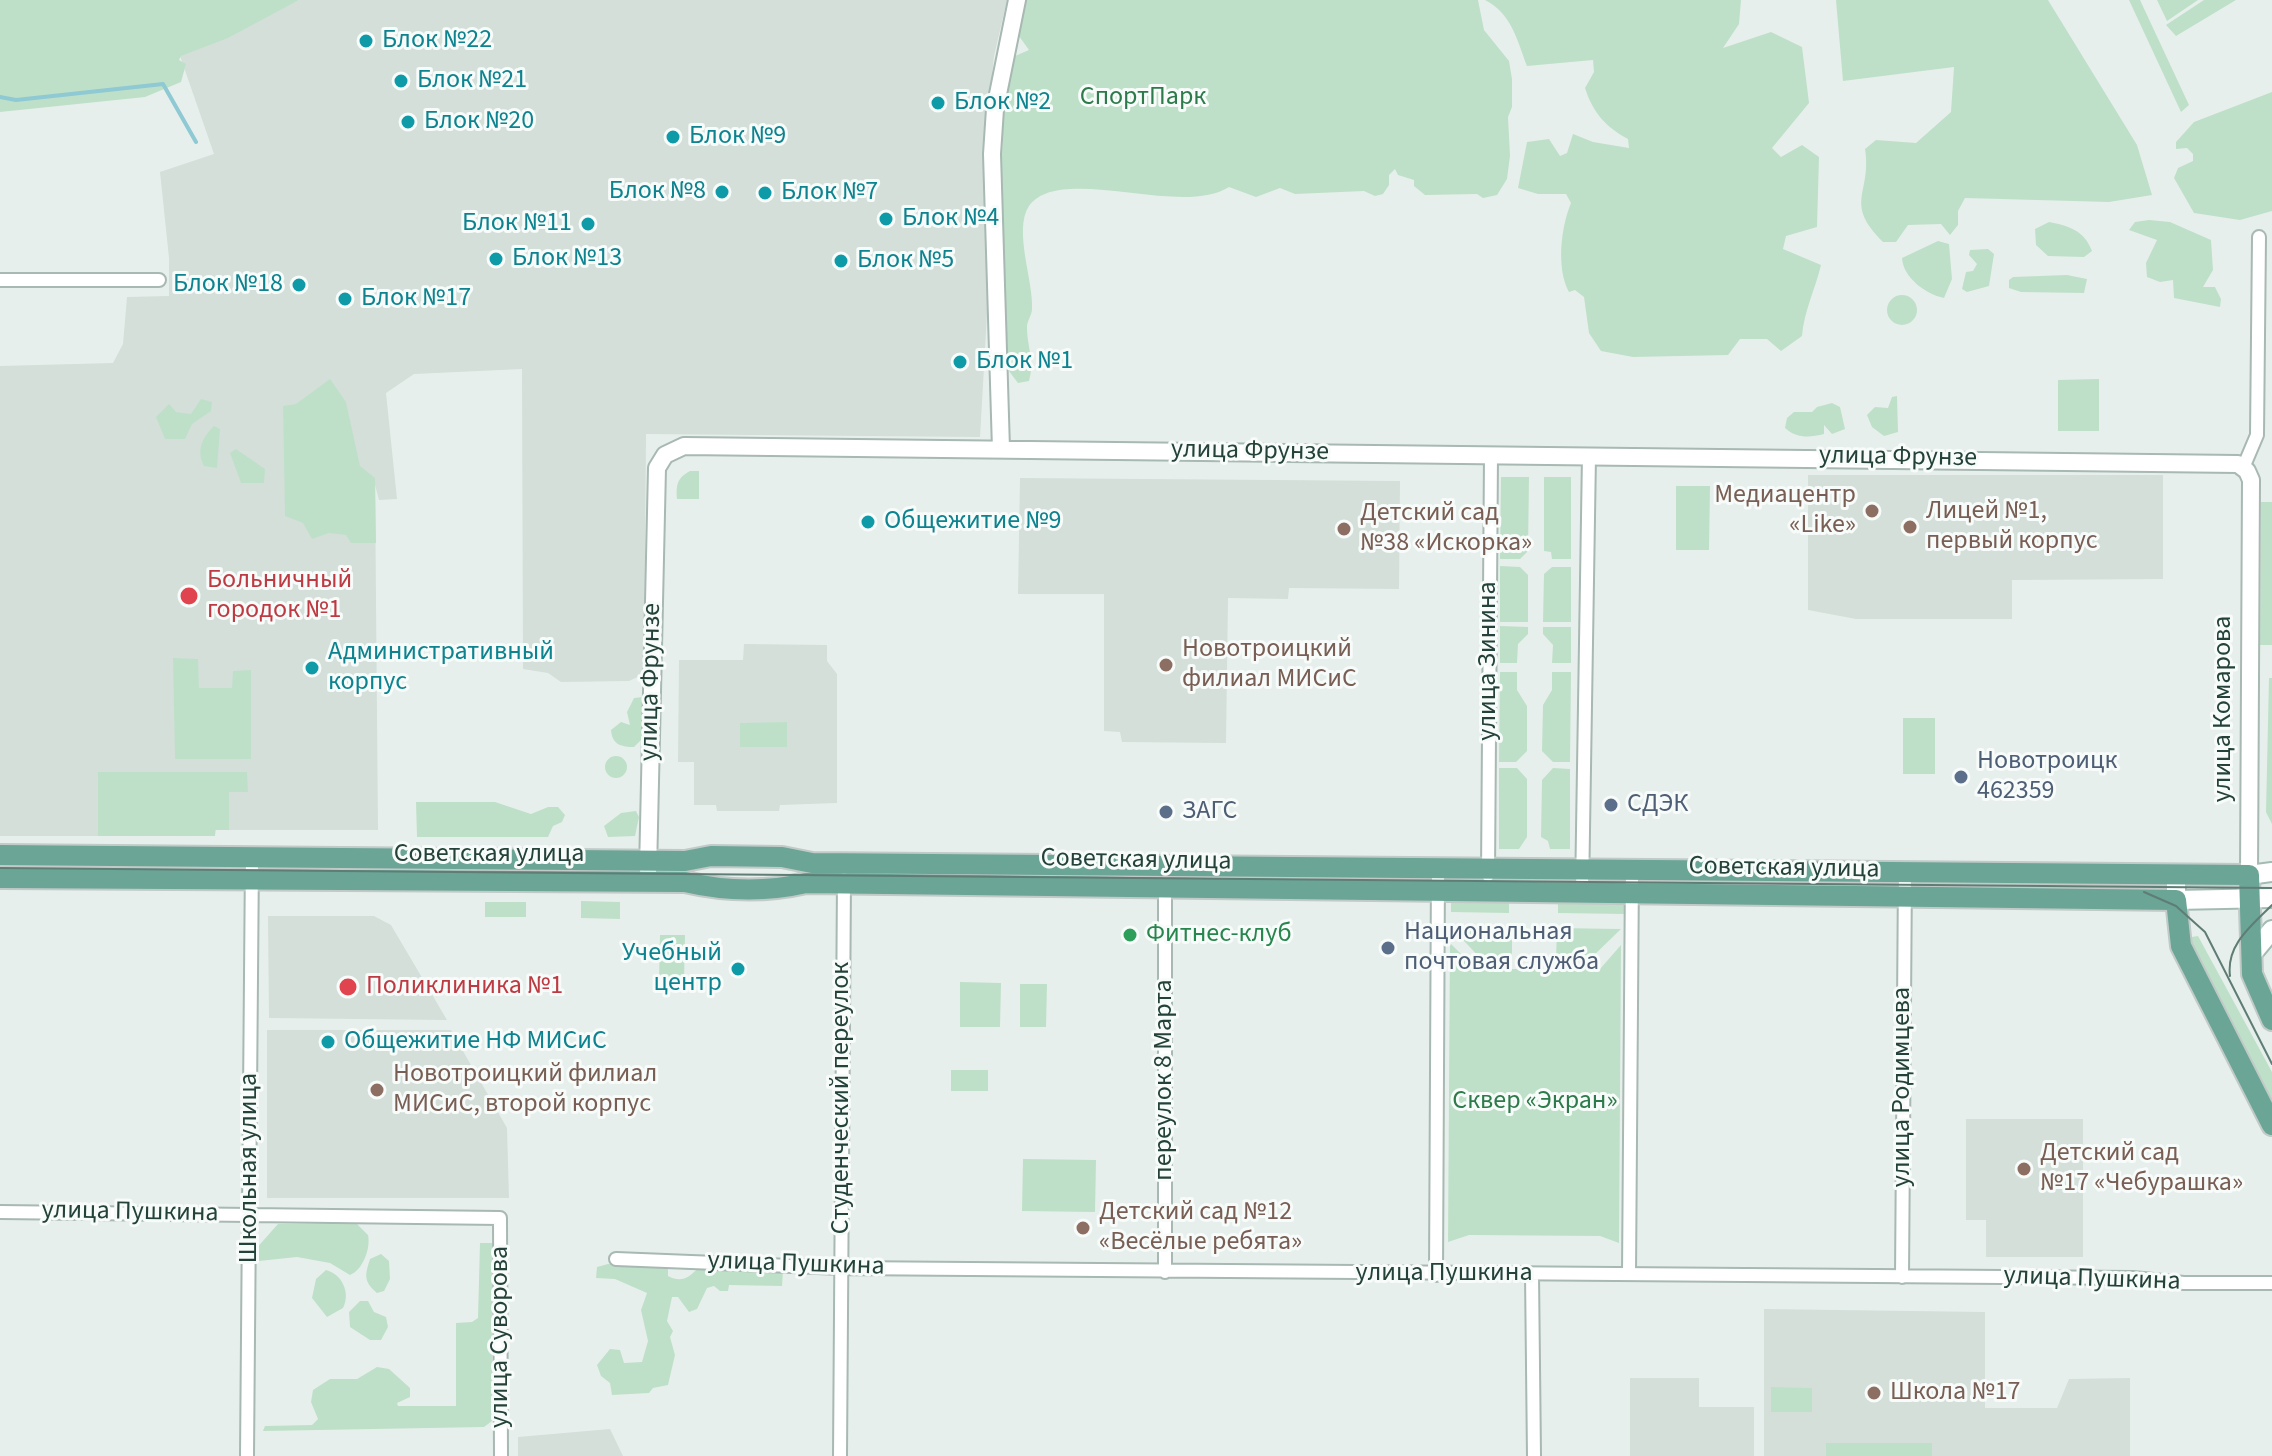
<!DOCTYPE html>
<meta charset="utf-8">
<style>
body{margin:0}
canvas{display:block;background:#e6efeb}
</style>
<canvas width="2272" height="1456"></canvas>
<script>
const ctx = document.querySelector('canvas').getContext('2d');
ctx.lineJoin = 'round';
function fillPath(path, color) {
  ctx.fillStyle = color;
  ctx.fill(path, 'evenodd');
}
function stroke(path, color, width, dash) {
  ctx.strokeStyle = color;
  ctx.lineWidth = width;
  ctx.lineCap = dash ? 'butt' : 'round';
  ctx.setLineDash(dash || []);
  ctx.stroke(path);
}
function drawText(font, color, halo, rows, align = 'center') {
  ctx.font = font + ' "Source Sans 3",sans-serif';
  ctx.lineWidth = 6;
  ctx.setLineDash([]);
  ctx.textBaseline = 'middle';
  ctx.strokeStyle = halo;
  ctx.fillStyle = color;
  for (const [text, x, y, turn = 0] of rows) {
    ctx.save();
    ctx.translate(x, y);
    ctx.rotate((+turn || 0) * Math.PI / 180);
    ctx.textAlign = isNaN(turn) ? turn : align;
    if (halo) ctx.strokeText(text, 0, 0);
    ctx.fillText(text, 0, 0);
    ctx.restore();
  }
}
fillPath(new Path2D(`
 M 299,0 L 1007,0 L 994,56 L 986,135 L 989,279 L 980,437 L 646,434 L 644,674 L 629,681 L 561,682 L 548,673 L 523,669 L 522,369 L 414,374 L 386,393 L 397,499 L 379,500 L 375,485 L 378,830 L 216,830 L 215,836 L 0,836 L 0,366 L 113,363 L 123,344 L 127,297 L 169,296 L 169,258 L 160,172 L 214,154 L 180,56 Z
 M 1808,475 L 2163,475 L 2163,579 L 2012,580 L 2012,619 L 1856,619 L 1808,610 Z
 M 1020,478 L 1400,481 L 1399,589 L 1289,588 L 1288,599 L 1228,598 L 1226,743 L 1122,742 L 1120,732 L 1104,731 L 1104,594 L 1018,594 Z
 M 744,644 L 827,645 L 827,661 L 837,674 L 837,803 L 780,805 L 779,811 L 717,811 L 716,805 L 694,805 L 694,762 L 678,762 L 679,660 L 743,660 Z
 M 268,916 L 374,916 L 391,925 L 447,1020 L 269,1018 Z
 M 267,1030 L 451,1030 L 507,1128 L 509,1198 L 267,1198 Z
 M 1966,1119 L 2083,1119 L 2083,1257 L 1986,1257 L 1986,1220 L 1966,1220 Z
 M 1764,1309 L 1985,1312 L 1985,1408 L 2057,1408 L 2069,1379 L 2130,1378 L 2130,1456 L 1764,1456 Z
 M 1630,1378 L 1699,1378 L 1699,1407 L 1754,1407 L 1754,1456 L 1630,1456 Z
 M 610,1429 L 623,1456 L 518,1456 L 518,1437 Z`), '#d4dfda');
fillPath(new Path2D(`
 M 0,0 L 299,0 L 228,38 L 181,56 L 179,60 L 186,64 L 181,82 L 145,97 L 0,112 Z
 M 1026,0 L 1478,0 L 1484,30 L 1509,61 L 1512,79 L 1512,107 L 1508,117 L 1510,156 L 1507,179 L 1497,195 L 1483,198 L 1477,194 L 1425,195 L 1414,186 L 1414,180 L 1398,175 L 1395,169 L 1389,175 L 1389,185 L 1383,194 L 1375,196 L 1364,191 L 1295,194 L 1280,188 L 1256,197 L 1229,187 C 1181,218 1060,163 1029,206 C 1013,230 1034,282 1032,309 C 1032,315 1027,321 1027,327 C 1027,347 1035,361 1029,381 L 1018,383 L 1009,371 L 1000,222 L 1004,91 L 1008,69 L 1015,56 L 1029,50 L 1016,32 Z
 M 1485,0 L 1741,0 L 1739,24 L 1723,48 L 1771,32 L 1802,47 L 1809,103 L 1772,148 L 1781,157 L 1802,145 L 1819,157 L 1817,227 L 1786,236 L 1783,249 L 1821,265 C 1815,290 1804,311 1802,336 L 1781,351 L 1767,339 L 1740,339 L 1728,355 L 1633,357 L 1601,351 L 1589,333 L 1584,297 L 1575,290 L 1569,292 C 1556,268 1561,227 1571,203 L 1566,194 L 1538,194 L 1518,188 L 1527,142 L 1549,139 L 1560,156 L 1567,153 L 1573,134 L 1593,142 L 1629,148 L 1628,139 C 1606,127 1593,113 1585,88 L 1594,72 L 1593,60 L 1527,66 C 1517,40 1512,14 1485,0 Z
 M 1836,0 L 2048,0 L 2137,145 L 2152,195 L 2109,202 L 1965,198 L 1958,211 L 1958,225 L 1950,235 L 1941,224 L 1908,225 L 1896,242 L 1883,242 C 1843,202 1872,194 1865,149 L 1876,140 L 1916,143 L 1951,112 L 1954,67 L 1843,81 Z
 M 2129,0 L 2140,0 L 2189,105 L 2181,112 Z
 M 2157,0 L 2198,0 L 2167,21 Z
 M 2204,0 L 2236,0 L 2176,36 L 2166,25 Z
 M 2272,92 L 2272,211 L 2240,220 L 2194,213 L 2174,178 L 2178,168 L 2193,161 L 2193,154 L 2187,148 L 2176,149 L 2176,142 L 2194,122 Z
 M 2149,220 L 2170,222 L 2211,240 L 2213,270 L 2203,287 L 2215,287 L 2221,299 L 2220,307 L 2174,298 L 2173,280 L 2160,282 L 2147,277 L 2146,263 L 2157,240 L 2129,230 L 2135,222 Z
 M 2049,222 C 2069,226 2084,230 2092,251 L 2084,257 L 2048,256 L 2036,245 L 2035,229 Z
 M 1938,241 L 1949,244 L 1952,279 L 1944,298 C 1925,294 1903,277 1902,258 Z
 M 1988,249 L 1994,254 L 1989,286 L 1967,292 L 1962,289 L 1966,272 L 1973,271 L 1977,264 L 1969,255 L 1970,250 Z
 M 2067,275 L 2087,279 L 2084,293 L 2021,292 L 2009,288 L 2009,280 L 2013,277 Z
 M1887 310a15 15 0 1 1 30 0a15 15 0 1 1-30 0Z
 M 330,379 L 346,402 L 360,466 L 375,478 L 376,543 L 351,543 L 346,535 L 329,533 L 312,539 L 303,523 L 285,516 L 283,406 L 296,404 Z
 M 2099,379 L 2099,431 L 2058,431 L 2058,380 Z
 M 1897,396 L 1898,432 L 1884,436 L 1872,427 L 1867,415 L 1875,407 L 1888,408 L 1892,397 Z
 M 201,399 L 212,402 L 211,411 L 192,424 L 185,439 L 165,439 L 156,417 L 169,404 L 176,412 L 191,414 Z
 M 1832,403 L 1840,407 L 1845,429 L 1832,434 L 1824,425 L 1824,434 C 1809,438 1796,438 1785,428 L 1787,418 L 1794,412 L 1812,412 L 1817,407 Z
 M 214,426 L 220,429 L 217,468 L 204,466 C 196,450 202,438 214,426 Z
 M 236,449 L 265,469 L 264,483 L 241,483 L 230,453 Z
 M 690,471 L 699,471 L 699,499 L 677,499 C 676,485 677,478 690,471 Z
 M 1501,477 L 1529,477 L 1528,551 L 1520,559 L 1500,559 Z
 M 1544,477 L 1571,477 L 1571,559 L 1552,559 L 1551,552 L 1544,551 Z
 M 1676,486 L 1710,486 L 1709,550 L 1676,550 Z
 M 2261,502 L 2272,502 L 2272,645 L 2260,645 Z
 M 1500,566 L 1520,567 L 1528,575 L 1528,622 L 1500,622 Z
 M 1552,567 L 1571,567 L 1571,622 L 1543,622 L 1544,574 Z
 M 1500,626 L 1528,627 L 1528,634 L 1518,644 L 1517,663 L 1500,663 Z
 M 1543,627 L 1571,627 L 1571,663 L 1552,663 L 1553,645 L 1543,634 Z
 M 173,658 L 198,659 L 199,688 L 232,688 L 233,671 L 251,670 L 251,759 L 175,759 Z
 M 1500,672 L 1517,672 L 1517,690 L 1527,706 L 1527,751 L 1516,762 L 1499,762 Z
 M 1552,672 L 1571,672 L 1570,762 L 1553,762 L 1542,751 L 1543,705 L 1552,690 Z
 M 2269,678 L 2272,678 L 2272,824 L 2266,812 Z
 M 643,697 L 642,739 L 634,747 C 622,747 612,745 611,730 L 621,722 L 630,725 L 627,712 L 634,698 Z
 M 1903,718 L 1935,718 L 1935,774 L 1903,774 Z
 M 787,722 L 787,747 L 740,747 L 740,723 Z
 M605 767a11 11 0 1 1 22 0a11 11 0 1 1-22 0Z
 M 1499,768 L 1517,768 L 1527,779 L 1527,837 L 1519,849 L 1499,849 Z
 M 1553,768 L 1570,769 L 1570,849 L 1550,849 L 1548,841 L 1541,837 L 1542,780 Z
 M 98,772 L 247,772 L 248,792 L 229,792 L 229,830 L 215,830 L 215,836 L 98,836 Z
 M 416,802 L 495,802 L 531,814 L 548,807 L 558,807 L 565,815 L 562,822 L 553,826 L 548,837 L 417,837 Z
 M 636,811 L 639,817 L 635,836 L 608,837 L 604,826 L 621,813 Z
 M 581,901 L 620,902 L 620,919 L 581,918 Z
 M 485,902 L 526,902 L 526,917 L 485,917 Z
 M 1451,902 L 1509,903 L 1509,913 L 1451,912 Z
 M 1558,903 L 1624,904 L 1624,914 L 1558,913 Z
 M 1451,927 L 1512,928 L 1512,959 L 1481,959 Z
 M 1557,928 L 1621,929 L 1589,960 L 1556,960 Z
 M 660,935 L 685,935 L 684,981 L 659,981 Z
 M 2198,936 L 2272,1072 L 2272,1113 L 2186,938 Z
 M 1450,943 L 1469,962 L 1470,969 L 1600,969 L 1621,945 L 1619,1243 L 1600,1236 L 1469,1235 L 1448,1242 Z
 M 960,982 L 1001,983 L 1000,1027 L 960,1027 Z
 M 1020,984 L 1047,984 L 1046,1027 L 1020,1027 Z
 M 951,1070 L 988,1070 L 988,1091 L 951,1091 Z
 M 1023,1159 L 1096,1160 L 1095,1212 L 1022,1211 Z
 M 278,1224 L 357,1224 L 368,1235 C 371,1248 363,1270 350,1275 L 330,1263 L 297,1257 L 259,1261 L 254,1251 Z
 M 480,1243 L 492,1243 L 492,1421 L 484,1427 L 263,1431 L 265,1426 L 312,1425 L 318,1419 L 311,1402 L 313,1390 L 330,1379 L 357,1379 L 377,1367 L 389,1369 L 410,1388 L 410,1397 L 397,1403 L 398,1406 L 456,1406 L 456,1323 L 472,1322 L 478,1318 Z
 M 381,1254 L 389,1261 L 390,1279 L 384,1291 L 377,1293 C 363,1281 365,1275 370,1259 Z
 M 608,1264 L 668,1266 L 668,1276 C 681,1283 689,1278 698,1268 L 783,1270 L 782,1286 L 729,1285 L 728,1291 L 720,1291 L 714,1286 L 707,1288 L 697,1309 L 689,1312 L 678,1297 L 672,1297 L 667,1321 L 673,1331 L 670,1337 L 675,1355 L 668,1385 L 653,1388 L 649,1393 L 612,1395 L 610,1383 L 601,1376 L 597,1365 L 610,1349 L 620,1350 L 624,1363 L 642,1362 L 648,1341 L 641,1310 L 647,1293 L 615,1279 L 596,1278 L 597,1267 Z
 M 326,1270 C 342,1274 351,1293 343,1308 L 327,1317 L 312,1298 L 316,1279 Z
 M 360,1301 L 368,1301 L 374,1312 L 386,1317 L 388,1327 L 381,1340 L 370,1340 L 350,1327 L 349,1312 Z
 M 1771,1387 L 1812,1388 L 1812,1412 L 1771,1412 Z
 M 1826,1443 L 1932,1443 L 1932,1456 L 1826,1456 Z`), '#bfe0c8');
stroke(new Path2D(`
 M 0,97 L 16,100 L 163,84 L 196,142`), '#8ec9d4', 4);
const minor = new Path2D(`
 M 0,280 L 159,280
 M 2243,468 L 2257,435 L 2259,237
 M 1488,875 L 1491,454
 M 1582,893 L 1589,455
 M 0,1212 L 500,1218 L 501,1456
 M 616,1259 L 841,1268 L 2133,1278 L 2184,1283 L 2272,1283
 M 1165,1272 L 1165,883
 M 1532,1274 L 1534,1456
 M 1629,1274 L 1632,870
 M 1436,1275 L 1438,868
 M 1902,1277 L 1905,872
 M 247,1456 L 252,856
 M 840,1456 L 844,879`);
const tertiary = new Path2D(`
 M 1001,449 L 992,154 L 995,109 L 1017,0
 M 648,871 L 657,468 L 665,455 L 684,446 L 2238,464 L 2247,471 L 2251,480 L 2249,875`);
const secondary = new Path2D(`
 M 2176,874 L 2176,900 L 2272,898
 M 2249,875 L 2272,872
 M 2252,954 L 2272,930`);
const primary = new Path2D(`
 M 0,855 L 685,861 L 711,856 L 782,857 L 812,863 L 2249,875 L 2252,974 L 2272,1020
 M 0,878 L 685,882 C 724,891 767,892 806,883 L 2176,900 L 2181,946 L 2272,1125`);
stroke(minor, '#a8b8b2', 16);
stroke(tertiary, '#a8b8b2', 20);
stroke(secondary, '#a4bbb3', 22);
stroke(primary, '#c2cac8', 24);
stroke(minor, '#fff', 12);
stroke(tertiary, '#fff', 16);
stroke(secondary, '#fff', 18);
stroke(primary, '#6aa596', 20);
stroke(new Path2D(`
 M 0,868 L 2272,888
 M 2144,892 L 2176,906 L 2205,932 L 2272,1064
 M 2230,976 C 2226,945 2251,926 2272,905`), '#5f7d75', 2);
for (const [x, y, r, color] of [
 [366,41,8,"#0f9aa8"],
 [401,81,8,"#0f9aa8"],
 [938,103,8,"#0f9aa8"],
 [408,122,8,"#0f9aa8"],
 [673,137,8,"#0f9aa8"],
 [722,192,8,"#0f9aa8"],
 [765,193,8,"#0f9aa8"],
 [886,219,8,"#0f9aa8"],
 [588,224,8,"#0f9aa8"],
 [496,259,8,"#0f9aa8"],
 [841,261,8,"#0f9aa8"],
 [299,285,8,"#0f9aa8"],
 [345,299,8,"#0f9aa8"],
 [960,362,8,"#0f9aa8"],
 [1872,511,8,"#8d6e63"],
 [868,522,8,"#0f9aa8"],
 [1910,527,8,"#8d6e63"],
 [1344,529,8,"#8d6e63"],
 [189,596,10,"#e0444e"],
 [1166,665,8,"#8d6e63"],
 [312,668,8,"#0f9aa8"],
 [1961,777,8,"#5c6f8a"],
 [1611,805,8,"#5c6f8a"],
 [1166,812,8,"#5c6f8a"],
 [1130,935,8,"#2e9e5b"],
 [1388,948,8,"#5c6f8a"],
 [738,969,8,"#0f9aa8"],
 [348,987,10,"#e0444e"],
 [328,1042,8,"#0f9aa8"],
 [377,1090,8,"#8d6e63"],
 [2024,1169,8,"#8d6e63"],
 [1083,1228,8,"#8d6e63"],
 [1874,1393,8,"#8d6e63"]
]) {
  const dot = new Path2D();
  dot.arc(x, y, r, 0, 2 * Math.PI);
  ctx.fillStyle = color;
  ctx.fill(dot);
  stroke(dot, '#f7fbf9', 3);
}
drawText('26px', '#0d838f', '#f7fbf9', [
 ["Блок №22",382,41],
 ["Блок №21",417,81],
 ["Блок №2",954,103],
 ["Блок №20",424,122],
 ["Блок №9",689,137],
 ["Блок №8",706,192,"right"],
 ["Блок №7",781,193],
 ["Блок №4",902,219],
 ["Блок №11",572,224,"right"],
 ["Блок №13",512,259],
 ["Блок №5",857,261],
 ["Блок №18",283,285,"right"],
 ["Блок №17",361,299],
 ["Блок №1",976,362],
 ["Общежитие №9",884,522],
 ["Административный",328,653],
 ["корпус",328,683],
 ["Учебный",722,954,"right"],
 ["центр",722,984,"right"],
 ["Общежитие НФ МИСиС",344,1042]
], 'left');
drawText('26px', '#2d7a4b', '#f7fbf9', [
 ["СпортПарк",1143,98],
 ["Сквер «Экран»",1535,1102]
]);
drawText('26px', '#24423a', '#f7fbf9', [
 ["улица Фрунзе",1250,452,1],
 ["улица Фрунзе",1898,458,1],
 ["улица Зинина",1489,661,-90],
 ["улица Фрунзе",652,682,-89],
 ["улица Комарова",2224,709,-90],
 ["Советская улица",489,855],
 ["Советская улица",1136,861,1],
 ["Советская улица",1784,869,1],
 ["переулок 8 Марта",1165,1080,-90],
 ["улица Родимцева",1903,1087,-90],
 ["Студенческий переулок",842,1098,-90],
 ["Школьная улица",250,1168,-90],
 ["улица Пушкина",130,1213,1],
 ["улица Пушкина",796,1265,2],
 ["улица Пушкина",1444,1274],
 ["улица Пушкина",2092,1280,2],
 ["улица Суворова",501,1337,-90]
]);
drawText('26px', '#785e54', '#f7fbf9', [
 ["Медиацентр",1856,496,"right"],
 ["«Like»",1856,526,"right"],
 ["Лицей №1,",1926,512],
 ["первый корпус",1926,542],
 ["Детский сад",1360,514],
 ["№38 «Искорка»",1360,544],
 ["Новотроицкий",1182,650],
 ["филиал МИСиС",1182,680],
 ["Новотроицкий филиал",393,1075],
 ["МИСиС, второй корпус",393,1105],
 ["Детский сад",2040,1154],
 ["№17 «Чебурашка»",2040,1184],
 ["Детский сад №12",1099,1213],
 ["«Весёлые ребята»",1099,1243],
 ["Школа №17",1890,1393]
], 'left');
drawText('26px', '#be3a42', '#f7fbf9', [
 ["Больничный",207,581],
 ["городок №1",207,611],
 ["Поликлиника №1",366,987]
], 'left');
drawText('26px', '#4e5e75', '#f7fbf9', [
 ["Новотроицк",1977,762],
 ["462359",1977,792],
 ["СДЭК",1627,805],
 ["ЗАГС",1182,812],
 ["Национальная",1404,933],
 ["почтовая служба",1404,963]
], 'left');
drawText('26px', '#27864d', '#f7fbf9', [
 ["Фитнес-клуб",1146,935]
], 'left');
</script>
